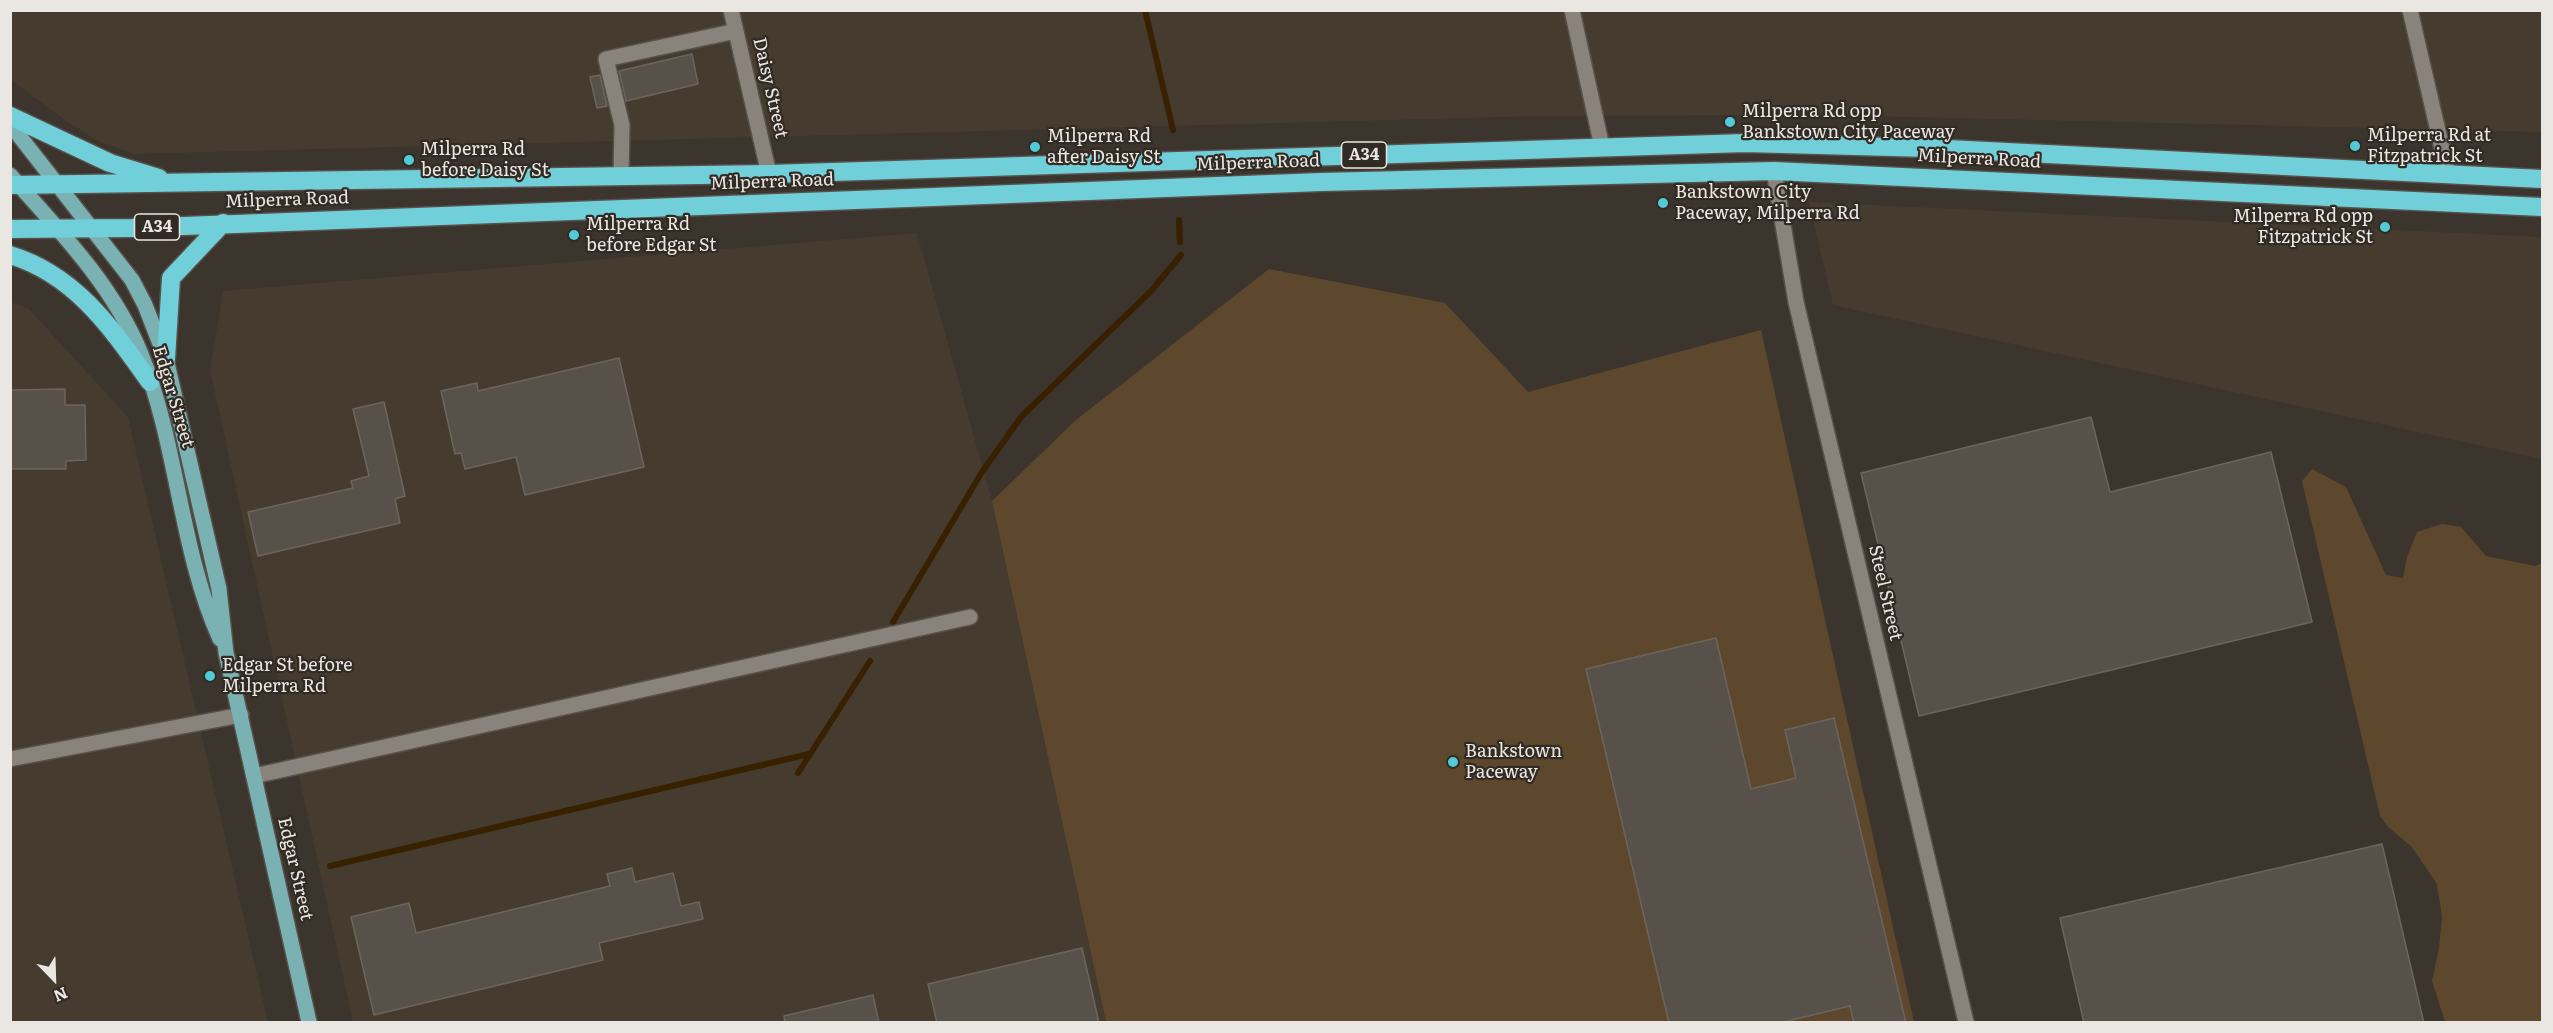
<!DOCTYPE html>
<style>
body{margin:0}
#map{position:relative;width:2553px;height:1033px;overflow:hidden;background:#3b352e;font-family:Literata,serif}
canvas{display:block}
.frame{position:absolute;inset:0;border:12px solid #eae6e2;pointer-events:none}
.north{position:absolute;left:24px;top:949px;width:60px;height:60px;-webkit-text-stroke:4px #312b24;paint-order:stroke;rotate:157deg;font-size:16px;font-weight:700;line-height:24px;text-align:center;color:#eae6e2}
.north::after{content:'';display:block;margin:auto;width:21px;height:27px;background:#eae6e2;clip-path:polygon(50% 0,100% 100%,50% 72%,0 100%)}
</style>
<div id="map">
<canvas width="2553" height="1033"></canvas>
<div class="frame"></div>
<div class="north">N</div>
</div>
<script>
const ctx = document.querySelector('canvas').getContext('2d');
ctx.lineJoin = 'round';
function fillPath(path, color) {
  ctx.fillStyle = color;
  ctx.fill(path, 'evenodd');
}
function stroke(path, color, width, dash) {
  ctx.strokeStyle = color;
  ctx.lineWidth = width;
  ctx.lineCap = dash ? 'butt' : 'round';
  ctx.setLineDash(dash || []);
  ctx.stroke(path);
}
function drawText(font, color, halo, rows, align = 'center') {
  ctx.font = font + ' Literata,serif';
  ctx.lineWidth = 4.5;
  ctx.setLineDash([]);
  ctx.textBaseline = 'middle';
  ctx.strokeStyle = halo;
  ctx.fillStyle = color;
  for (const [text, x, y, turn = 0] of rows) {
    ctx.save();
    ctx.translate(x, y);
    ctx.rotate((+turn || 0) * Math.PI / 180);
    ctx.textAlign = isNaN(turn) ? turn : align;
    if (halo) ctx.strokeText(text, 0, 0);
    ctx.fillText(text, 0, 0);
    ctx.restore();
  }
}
fillPath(new Path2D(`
 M 2542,10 L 2542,132 L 1826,115 L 1540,116 L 134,154 L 96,140 L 66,121 L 11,80 L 10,11 Z
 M 1809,202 L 2542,237 L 2542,459 L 1833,305 Z
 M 917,233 L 992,501 L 1106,1022 L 353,1022 L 210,370 L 223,291 Z
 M 11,302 L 29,309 L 128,417 L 268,1022 L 11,1022 Z`), '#463b2f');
fillPath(new Path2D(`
 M 1269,269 L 1445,303 L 1528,392 L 1761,330 L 1914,1022 L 1106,1022 L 992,501 L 1076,420 Z
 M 2312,469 L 2346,487 L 2386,575 L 2403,578 L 2407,557 L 2417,532 L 2442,524 L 2461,527 L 2486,556 L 2535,566 L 2542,563 L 2542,1022 L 2445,1022 L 2432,981 L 2439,948 L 2442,917 L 2437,884 L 2412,847 L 2388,827 L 2380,816 L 2302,481 Z`), '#5d482d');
stroke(new Path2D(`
 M 1145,10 L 1173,130
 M 1179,220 L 1180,242
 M 893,622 L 982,472 L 1021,417 L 1151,291 L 1181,255
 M 798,773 L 870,661
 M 330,866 L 809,754`), '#382100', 6);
const building = new Path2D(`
 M 692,54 L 698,84 L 626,101 L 619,71 Z
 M 600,75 L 607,106 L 597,108 L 590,77 Z
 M 619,358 L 644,467 L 525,495 L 516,457 L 465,469 L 461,453 L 455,454 L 441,391 L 477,383 L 478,391 Z
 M 65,389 L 65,405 L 85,405 L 86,460 L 66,461 L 66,469 L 10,469 L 10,390 Z
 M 384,402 L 405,496 L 395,499 L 400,523 L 258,556 L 248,512 L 353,488 L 351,481 L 369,476 L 353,409 Z
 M 2091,417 L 2110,492 L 2271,452 L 2312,622 L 1919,716 L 1861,473 Z
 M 1716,638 L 1751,789 L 1796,778 L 1785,730 L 1834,718 L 1906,1023 L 1854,1023 L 1850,1006 L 1779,1023 L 1669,1023 L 1586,669 Z
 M 2382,844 L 2424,1023 L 2084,1023 L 2060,918 Z
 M 632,868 L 635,882 L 673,873 L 681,906 L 699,902 L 703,919 L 599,943 L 603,960 L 374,1015 L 351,917 L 409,903 L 416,933 L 610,886 L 607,874 Z
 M 1082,948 L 1099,1023 L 937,1023 L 928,984 Z
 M 873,995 L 879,1023 L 785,1023 L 784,1016 Z`);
fillPath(building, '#575149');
stroke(building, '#6c655d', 1.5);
const minor = new Path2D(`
 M 731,10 L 769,174
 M 1572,10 L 1602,147
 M 2410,10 L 2448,174
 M 1774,171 L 1796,302 L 1966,1022
 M 621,177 L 622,125 L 606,59 L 736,31
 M 10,759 L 241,715
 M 254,776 L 970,617`);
const major = new Path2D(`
 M 10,124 L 132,280 L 145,305 L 166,359 L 219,589 L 226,653 L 309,1022
 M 10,175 C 59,230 113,285 141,354 C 178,445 180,551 220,639`);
const highway = new Path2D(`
 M 10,116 L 110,163 L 159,178
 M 10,185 L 769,174 L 1745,143 L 1928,148 L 2542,179
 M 10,229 L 132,228 L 1321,182 L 1774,171 L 2542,207
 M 10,255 C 76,275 112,329 150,382
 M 166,359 L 171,278 L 223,223`);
stroke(minor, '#56514b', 18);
stroke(major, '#56514b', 18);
stroke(highway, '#56514b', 21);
stroke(minor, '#8a837b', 15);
stroke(major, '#7ab1b3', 15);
stroke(highway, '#70cfd8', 18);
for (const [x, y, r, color] of [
 [1730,122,6,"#52cbd7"],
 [2355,146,6,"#52cbd7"],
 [1035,147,6,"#52cbd7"],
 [409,160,6,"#52cbd7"],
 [1663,203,6,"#52cbd7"],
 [2385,227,6,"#52cbd7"],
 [574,235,6,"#52cbd7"],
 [210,676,6,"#52cbd7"],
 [1453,762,6,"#52cbd7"]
]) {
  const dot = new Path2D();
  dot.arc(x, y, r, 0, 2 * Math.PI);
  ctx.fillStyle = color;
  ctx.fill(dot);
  stroke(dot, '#312b24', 2);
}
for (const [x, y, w] of [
 [1364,155,45],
 [157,227,45]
]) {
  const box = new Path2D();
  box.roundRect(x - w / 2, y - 13, w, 26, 4.5);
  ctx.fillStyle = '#312b24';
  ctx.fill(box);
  stroke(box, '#eae6e2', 1.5);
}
drawText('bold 16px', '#eae6e2', null, [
 ["A34",1364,155],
 ["A34",157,227]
]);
drawText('18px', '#eae6e2', '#312b24', [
 ["Daisy Street",770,88,77],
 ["Milperra Road",1979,159,3],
 ["Milperra Road",1258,163,-2],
 ["Milperra Road",772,182,-2],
 ["Milperra Road",287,200,-2],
 ["Edgar Street",173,397,73],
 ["Steel Street",1885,593,77],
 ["Edgar Street",295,869,77]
]);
drawText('18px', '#eae6e2', '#312b24', [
 ["Milperra Rd opp",1742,112],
 ["Bankstown City Paceway",1742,133],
 ["Milperra Rd at",2367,136],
 ["Fitzpatrick St",2367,157],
 ["Milperra Rd",1047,137],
 ["after Daisy St",1047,158],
 ["Milperra Rd",421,150],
 ["before Daisy St",421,171],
 ["Bankstown City",1675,193],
 ["Paceway, Milperra Rd",1675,214],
 ["Milperra Rd opp",2373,217,"right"],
 ["Fitzpatrick St",2373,238,"right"],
 ["Milperra Rd",586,225],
 ["before Edgar St",586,246],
 ["Edgar St before",222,666],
 ["Milperra Rd",222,687],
 ["Bankstown",1465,752],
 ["Paceway",1465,773]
], 'left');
</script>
